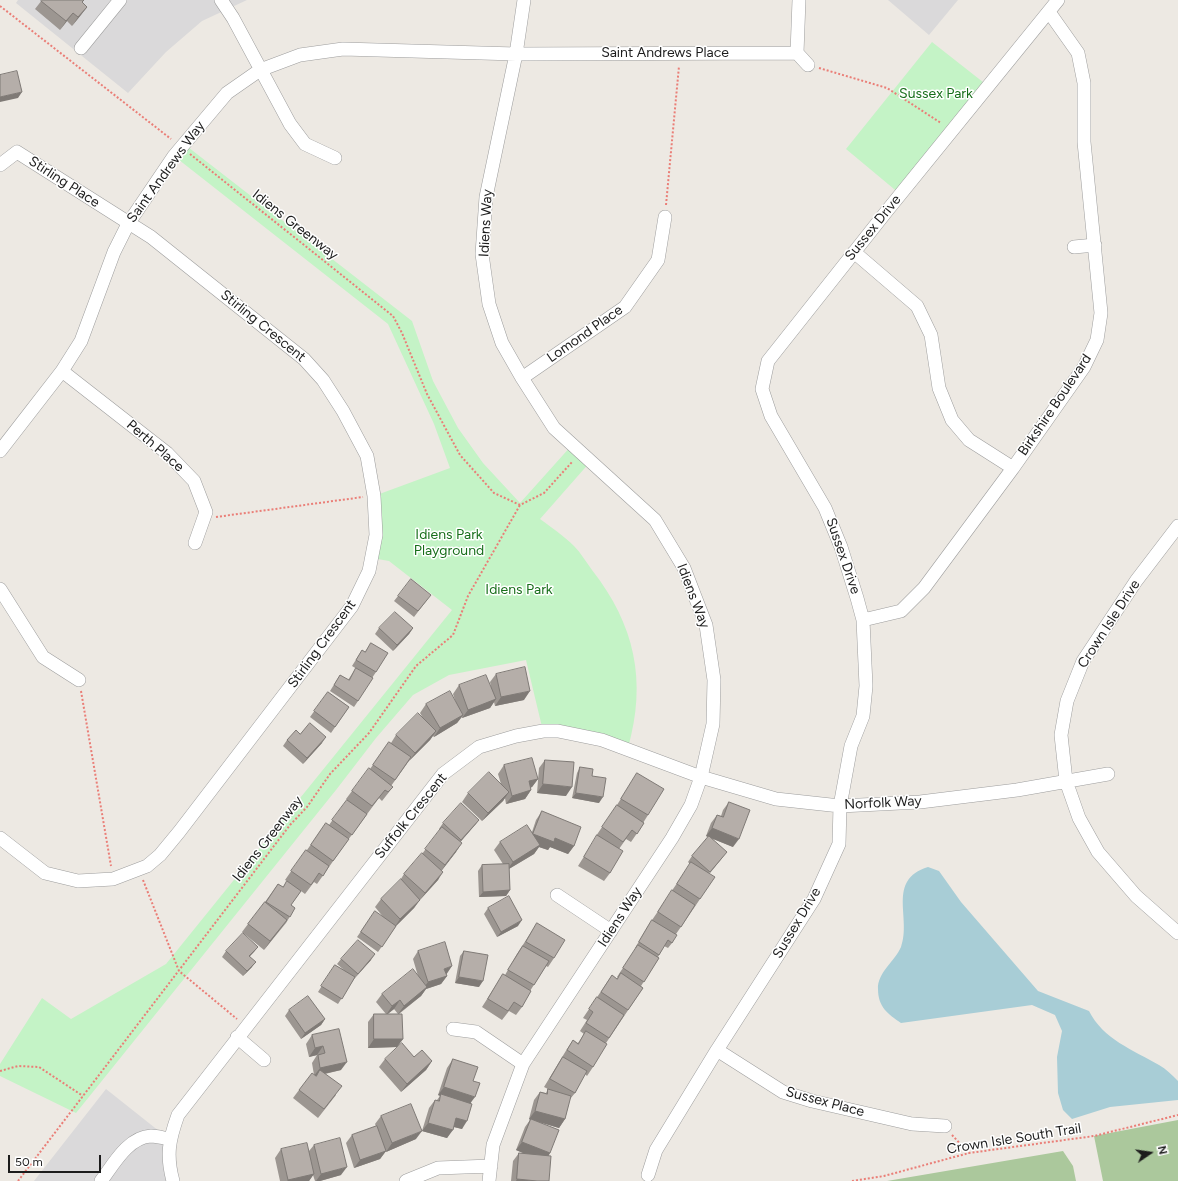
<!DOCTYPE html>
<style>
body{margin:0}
#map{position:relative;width:1178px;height:1181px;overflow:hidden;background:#ede9e3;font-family:Figtree,sans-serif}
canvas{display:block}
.north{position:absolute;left:1130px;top:1133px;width:40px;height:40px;-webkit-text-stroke:3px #fff;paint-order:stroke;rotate:77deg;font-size:11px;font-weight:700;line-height:16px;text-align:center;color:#1c1c1c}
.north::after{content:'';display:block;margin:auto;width:14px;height:18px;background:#1c1c1c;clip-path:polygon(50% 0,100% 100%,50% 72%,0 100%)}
.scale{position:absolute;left:8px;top:1155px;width:93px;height:18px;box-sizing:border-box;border:2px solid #1c1c1c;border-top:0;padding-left:5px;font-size:12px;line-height:14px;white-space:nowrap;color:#1c1c1c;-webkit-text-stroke:3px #fff;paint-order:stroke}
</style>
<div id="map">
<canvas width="1178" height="1181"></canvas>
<div class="north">N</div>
<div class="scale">50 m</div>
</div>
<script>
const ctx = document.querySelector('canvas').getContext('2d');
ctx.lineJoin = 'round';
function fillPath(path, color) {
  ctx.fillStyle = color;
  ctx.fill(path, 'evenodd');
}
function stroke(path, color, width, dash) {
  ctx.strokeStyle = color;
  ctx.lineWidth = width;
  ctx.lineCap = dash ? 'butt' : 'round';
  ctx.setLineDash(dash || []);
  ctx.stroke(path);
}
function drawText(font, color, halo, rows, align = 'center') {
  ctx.font = font + ' Figtree,sans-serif';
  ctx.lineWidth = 3;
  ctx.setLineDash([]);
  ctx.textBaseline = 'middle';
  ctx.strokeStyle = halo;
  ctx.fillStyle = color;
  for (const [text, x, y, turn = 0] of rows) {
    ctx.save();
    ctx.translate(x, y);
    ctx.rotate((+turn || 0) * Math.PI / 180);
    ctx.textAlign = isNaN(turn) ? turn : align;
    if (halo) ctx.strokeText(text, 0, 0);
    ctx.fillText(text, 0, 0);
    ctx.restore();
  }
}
fillPath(new Path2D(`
 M 18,0 L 247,0 L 202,21 L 166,52 L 128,93 L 16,3 Z
 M 888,0 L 958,0 L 929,35 Z
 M 106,1089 L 169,1139 L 173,1181 L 34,1181 Z`), '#dad9da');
fillPath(new Path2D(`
 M 1178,1120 L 1178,1181 L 1103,1181 L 1094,1136 Z
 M 1063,1151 L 1073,1166 L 1076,1181 L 887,1181 Z`), '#abc89c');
fillPath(new Path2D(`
 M 932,42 L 988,86 L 900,194 L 846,149 Z
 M 184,144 L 412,321 L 433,381 L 458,428 L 483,463 L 520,503 L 572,445 L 591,461 L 540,519 C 551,527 564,536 574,546 C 581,553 586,562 592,570 C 635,625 647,681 628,748 L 543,731 L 526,660 L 449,675 L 413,695 L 376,738 L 336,790 L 76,1113 L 0,1076 L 0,1064 L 42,998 L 71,1019 L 166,964 L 452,610 L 389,561 L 372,558 L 374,496 L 450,468 L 434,424 L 388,324 L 174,156 Z`), '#c4f3c6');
fillPath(new Path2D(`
 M 928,867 L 939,871 L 961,902 L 1038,991 L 1089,1011 C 1103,1039 1133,1050 1159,1065 C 1166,1069 1172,1075 1178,1081 L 1178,1100 L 1110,1107 L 1072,1119 L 1063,1110 L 1058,1093 L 1057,1057 L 1062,1031 L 1055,1015 L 1032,1005 L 901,1023 C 888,1014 878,1007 878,989 C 877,973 895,961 901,947 C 912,918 886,880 928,867 Z`), '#a8cdd6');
const minor = new Path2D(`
 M 221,0 L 233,18 L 290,124 L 305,144 L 335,158
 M 81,48 L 120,0
 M 797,53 L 799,0
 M 0,165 L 17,152 L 151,237 L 304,359 L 323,380 L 343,411 L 367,456 L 374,496 L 376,535 L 369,571 L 352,606 L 179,832 L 160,855 L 147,866 L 113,879 L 78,881 L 45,873 L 0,838
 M 1074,247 L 1095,245
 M 854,252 L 917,306 L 931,335 L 939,388 L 952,420 L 969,440 L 1013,468
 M 62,371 L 167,453 L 194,481 L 206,512 L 195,543
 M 522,378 L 625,307 L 658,260 L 665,217
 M 0,451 L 62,371 L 81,341 L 114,252 L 128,224 L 174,156 L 227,93 L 260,70 L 300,55 L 343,49 L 516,54 L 797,53 L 808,65
 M 1178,526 L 1136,581 L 1083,661 L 1067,701 L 1061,735 L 1066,781 L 1079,818 L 1098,852 L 1136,896 L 1178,933
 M 0,589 L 43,657 L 79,680
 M 863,620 L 901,611 L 924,588 L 1013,468 L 1084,367 L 1097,340 L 1101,313 L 1084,142 L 1084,83 L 1078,53 L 1049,12
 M 557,895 L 611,931
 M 453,1029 L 476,1032 L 523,1064
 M 237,1037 L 264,1060
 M 717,1050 L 783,1092 L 812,1101 L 912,1124 L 945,1126
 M 648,1175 L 656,1150 L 717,1050 L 814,899 L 839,844 L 840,806 L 851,746 L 863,716 L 866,686 L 863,620 L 857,598 L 841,547 L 825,508 L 771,416 L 762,389 L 768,361 L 886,212 L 1058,0
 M 101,1181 C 113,1165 128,1137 151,1136 C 157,1136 163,1138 169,1139
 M 173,1181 C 166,1155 169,1140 178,1115 L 443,774 L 479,747 L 516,736 L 543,731 L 558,731 L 602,740 L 701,777 L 776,799 L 840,806 L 920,802 L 1017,790 L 1108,774
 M 406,1181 L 438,1168 L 491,1166
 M 489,1181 L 493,1145 L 523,1064 L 672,838 L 691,805 L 701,777 L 713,724 L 714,680 L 706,625 L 684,568 L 655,520 L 554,428 L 522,378 L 502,343 L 489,304 L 482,254 L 486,197 L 516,54 L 524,0`);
stroke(minor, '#9d9d9d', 14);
stroke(new Path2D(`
 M 0,6 L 171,139
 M 819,68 L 887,88 L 941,123
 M 190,154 L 393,316 L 402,333 L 427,394 L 460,455 L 494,493 L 520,505 L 544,493 L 572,462
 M 666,205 L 679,66
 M 216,517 L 363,497
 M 81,691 L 111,866
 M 143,880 L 179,971 L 237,1019
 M 0,1071 L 18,1066 L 39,1067 L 83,1096
 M 952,1135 L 969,1153
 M 18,1181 L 290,825 L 307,807 L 330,774 L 369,733 L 416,666 L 453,635 L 468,596 L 520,505
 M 852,1181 L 884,1176 L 969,1153 L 1094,1136 L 1178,1115`), '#ea7e77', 2, [2, 2]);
stroke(minor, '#fff', 13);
fillPath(new Path2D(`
 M 42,0 L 84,0 L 82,3 L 87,7 L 72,26 L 67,21 L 60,30 L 35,9 Z
 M 398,596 L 427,600 L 414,617 L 394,601 Z
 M 379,628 L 413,628 L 409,634 L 393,651 L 375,634 Z
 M 371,643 L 376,672 L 372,678 L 352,666 L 362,650 L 365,652 Z
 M 356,668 L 358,701 L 354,707 L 330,691 L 340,675 L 348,680 Z
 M 496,674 L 524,700 L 495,706 L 494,702 L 490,708 L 462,718 L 462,717 L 457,723 L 434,737 L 433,736 L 430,740 L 409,761 L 391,786 L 393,787 L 382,801 L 379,798 L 348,840 L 317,884 L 314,882 L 305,894 L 301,891 L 291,905 L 295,908 L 286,923 L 264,950 L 242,932 L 248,924 L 265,902 L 278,884 L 283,887 L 287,881 L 285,880 L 306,850 L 307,850 L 326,823 L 329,825 L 347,800 L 346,799 L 352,791 L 370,769 L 389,742 L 391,743 L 396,735 L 424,720 L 420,713 L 426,704 L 456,703 L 453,694 L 459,685 L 491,687 L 490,682 Z
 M 328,692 L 349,707 L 331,733 L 310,717 Z
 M 300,734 L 322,743 L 303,764 L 283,746 L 287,740 Z
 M 545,760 L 566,796 L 537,793 L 539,768 Z
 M 504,765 L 538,779 L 532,787 L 530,788 L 531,790 L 525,799 L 506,804 L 505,798 L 503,801 L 482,821 L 462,802 L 468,793 L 501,784 L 498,774 Z
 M 580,767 L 592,776 L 599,803 L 572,798 L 577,773 Z
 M 637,773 L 648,815 L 643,823 L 644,823 L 631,842 L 626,839 L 619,849 L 610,873 L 604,881 L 578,866 L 597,836 L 596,836 L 617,805 Z
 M 729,802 L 733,847 L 713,839 L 723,857 L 709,873 L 700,899 L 694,908 L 676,934 L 672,943 L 668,948 L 664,946 L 658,957 L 659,958 L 641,986 L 643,988 L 606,1043 L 593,1067 L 587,1076 L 585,1074 L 575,1093 L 570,1099 L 565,1119 L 559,1128 L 542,1123 L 550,1153 L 549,1155 L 549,1181 L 511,1181 L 513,1161 L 519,1153 L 523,1153 L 516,1150 L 525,1127 L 530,1120 L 529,1119 L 534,1100 L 540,1092 L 546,1093 L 548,1089 L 544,1087 L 567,1049 L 573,1040 L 578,1043 L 584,1034 L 580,1031 L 587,1020 L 583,1018 L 612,975 L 617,979 L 618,978 L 617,977 L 636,948 L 635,948 L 648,926 L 690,864 L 688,862 L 692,856 L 708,837 L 706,836 L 711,823 L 717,815 L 721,816 L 723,810 Z
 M 542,811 L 574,846 L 568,854 L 550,847 L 548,850 L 539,847 L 534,854 L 509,869 L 510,890 L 506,896 L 479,897 L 478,871 L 482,865 L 503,864 L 494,850 L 500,842 L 532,832 L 536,820 Z
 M 479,820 L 475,825 L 460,842 L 456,852 L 442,870 L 438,880 L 419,901 L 414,908 L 396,926 L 378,952 L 357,937 L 375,911 L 384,918 L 375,907 L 381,899 L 399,882 L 404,874 L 422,854 L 440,830 L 439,829 L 443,823 Z
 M 488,908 L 518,926 L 497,937 L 484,914 Z
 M 537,923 L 554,958 L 548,967 L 546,966 L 530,991 L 522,1007 L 516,1015 L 509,1011 L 502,1020 L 482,1007 L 503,974 L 505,975 L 517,954 Z
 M 258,947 L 250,956 L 252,967 L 243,976 L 222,957 L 226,951 Z
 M 418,951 L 446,975 L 447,976 L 441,984 L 426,989 L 421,996 L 399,1014 L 403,1039 L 397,1047 L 368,1048 L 368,1022 L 374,1014 L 386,1014 L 376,1002 L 382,994 L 418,976 L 413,959 ZM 394,1009 L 398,1014 L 388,1014 Z
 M 464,951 L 479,987 L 455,983 L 460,956 Z
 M 341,959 L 371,960 L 354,979 L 338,1004 L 318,992 L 335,965 L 344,970 L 337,964 Z
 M 289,1010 L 325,1019 L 321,1025 L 301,1039 L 285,1016 Z
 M 339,1029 L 341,1070 L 325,1074 L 336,1095 L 318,1118 L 293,1098 L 299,1090 L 314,1075 L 312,1063 L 317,1055 L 309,1057 L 306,1044 L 312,1035 Z
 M 414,1057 L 432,1061 L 426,1070 L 401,1092 L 379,1067 L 385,1059 Z
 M 453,1059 L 473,1081 L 471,1103 L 462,1129 L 454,1127 L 447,1138 L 422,1131 L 429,1108 L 435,1100 L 437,1100 L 440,1096 L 438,1095 L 447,1068 Z
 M 381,1116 L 416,1139 L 386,1152 L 386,1151 L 380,1159 L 354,1168 L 346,1143 L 352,1135 L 376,1126 L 375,1124 Z
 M 314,1145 L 341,1175 L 320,1181 L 315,1181 L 313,1175 L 309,1181 L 280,1181 L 275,1158 L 281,1149 L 309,1151 Z`), '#9c9691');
fillPath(new Path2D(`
 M 87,7 L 81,15 L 72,26 L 78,17 Z
 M 73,13 L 67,21 L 60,30 L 66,21 Z
 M 22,92 L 18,98 L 0,102 L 0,97 Z
 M 413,628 L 409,634 L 393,651 L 397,645 Z
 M 530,691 L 524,700 L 495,706 L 501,697 Z
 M 496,699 L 490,708 L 462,718 L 468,710 Z
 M 463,715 L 457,723 L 434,737 L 440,728 Z
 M 436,731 L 430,740 L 409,761 L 415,753 Z
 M 326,737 L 322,743 L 303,764 L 307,758 Z
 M 538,779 L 532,787 L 523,790 L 529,781 Z
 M 543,784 L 572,787 L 566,796 L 537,793 Z
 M 531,790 L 525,799 L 506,804 L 512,796 Z
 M 509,792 L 503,801 L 482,821 L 488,813 Z
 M 576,793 L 603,797 L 599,803 L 572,798 Z
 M 479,820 L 475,825 L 457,846 L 461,840 Z
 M 712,828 L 739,839 L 733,847 L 706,836 Z
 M 533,834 L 555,838 L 574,846 L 568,854 L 550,847 L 548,850 L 539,847 L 534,854 L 507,870 Z
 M 462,843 L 456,852 L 439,874 L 445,865 Z
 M 727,852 L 723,857 L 706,878 L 710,872 Z
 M 443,872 L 438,880 L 419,901 L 425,893 Z
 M 510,890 L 506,896 L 479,897 L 483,892 Z
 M 420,900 L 414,908 L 394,928 L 400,919 Z
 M 287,920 L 281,928 L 264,950 L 270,941 Z
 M 522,920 L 518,926 L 497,937 L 501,932 Z
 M 258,947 L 254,952 L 245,961 L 249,956 Z
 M 375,954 L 371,960 L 354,979 L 358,974 Z
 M 256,962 L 252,967 L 243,976 L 247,971 Z
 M 452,966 L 446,975 L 444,969 Z
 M 447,976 L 441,984 L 426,989 L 421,996 L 398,1014 L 404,1006 L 422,990 L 428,982 Z
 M 459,977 L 483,981 L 479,987 L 455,983 Z
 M 400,1000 L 394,1009 L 386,1015 L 392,1006 Z
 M 325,1019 L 321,1025 L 301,1039 L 305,1033 Z
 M 374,1039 L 403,1039 L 397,1047 L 368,1048 Z
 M 323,1046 L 317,1055 L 309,1057 L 315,1048 Z
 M 432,1061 L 426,1070 L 401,1092 L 407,1084 Z
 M 347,1062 L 341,1070 L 314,1076 L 320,1068 Z
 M 444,1087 L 475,1097 L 469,1105 L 438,1095 Z
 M 535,1111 L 565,1119 L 559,1128 L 529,1119 Z
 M 456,1118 L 467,1121 L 462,1129 L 450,1126 Z
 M 428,1123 L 453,1130 L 447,1138 L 422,1131 Z
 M 422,1131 L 416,1139 L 386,1152 L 392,1143 Z
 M 522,1142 L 550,1153 L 544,1162 L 516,1150 Z
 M 386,1151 L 380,1159 L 354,1168 L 360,1160 Z
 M 347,1167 L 341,1175 L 320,1181 L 316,1181 L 321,1174 Z
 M 314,1174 L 309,1181 L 287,1181 L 288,1180 Z
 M 517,1179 L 537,1181 L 516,1181 Z`), '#7f7a76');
const building = new Path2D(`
 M 42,0 L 84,0 L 82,2 L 87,7 L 78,17 L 73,13 L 66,21 L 41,1 Z
 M 17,71 L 22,92 L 0,97 L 0,75 Z
 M 411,579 L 431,595 L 418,611 L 398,596 Z
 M 395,612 L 413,628 L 397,645 L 379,628 Z
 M 371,643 L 388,653 L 376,672 L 356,660 L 362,650 L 365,652 Z
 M 525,667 L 530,691 L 501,697 L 496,674 Z
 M 356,668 L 373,678 L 358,701 L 334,685 L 340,675 L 349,680 Z
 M 486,675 L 496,699 L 468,710 L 459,685 Z
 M 450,691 L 463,715 L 440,728 L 426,704 Z
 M 328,692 L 349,707 L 335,727 L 314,711 Z
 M 418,713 L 436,731 L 415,753 L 396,735 Z
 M 310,723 L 326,737 L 307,758 L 287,740 L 296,730 L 300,734 Z
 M 389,742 L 411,757 L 395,780 L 373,765 Z
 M 532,758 L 538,779 L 529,781 L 531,790 L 512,796 L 504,765 Z
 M 545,760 L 574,762 L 572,787 L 543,784 Z
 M 580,767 L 593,769 L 592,776 L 606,778 L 603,797 L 576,793 Z
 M 369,768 L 393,787 L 388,792 L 385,790 L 372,806 L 352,791 Z
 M 489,772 L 509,792 L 488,813 L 468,793 Z
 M 637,773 L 664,789 L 648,815 L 621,799 Z
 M 347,800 L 367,814 L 352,835 L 332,820 Z
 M 729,802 L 750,810 L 739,839 L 712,828 L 717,815 L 723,817 Z
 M 461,803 L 479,820 L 461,840 L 443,823 Z
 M 617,805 L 644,823 L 637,834 L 632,830 L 623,842 L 602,827 Z
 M 542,811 L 581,827 L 574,846 L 555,838 L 554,842 L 533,834 Z
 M 326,823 L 349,839 L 333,861 L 311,845 Z
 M 527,825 L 540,845 L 513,862 L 500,842 Z
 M 442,827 L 462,843 L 445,865 L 425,849 Z
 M 597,835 L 623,851 L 610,873 L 584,857 Z
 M 709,836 L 727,852 L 710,872 L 692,856 Z
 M 306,850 L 329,866 L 323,876 L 319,873 L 311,885 L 291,871 Z
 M 422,853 L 443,872 L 425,893 L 404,874 Z
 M 691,862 L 715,877 L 700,899 L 677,884 Z
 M 509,864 L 510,890 L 483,892 L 482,865 Z
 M 401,879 L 420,900 L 400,919 L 381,899 Z
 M 287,881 L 301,891 L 291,905 L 295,908 L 290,917 L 266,902 L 278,884 L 283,887 Z
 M 672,890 L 695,905 L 681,927 L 658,912 Z
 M 509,896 L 522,920 L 501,932 L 488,908 Z
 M 265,902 L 287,920 L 270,941 L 248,924 Z
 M 375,911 L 396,926 L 382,947 L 361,932 Z
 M 652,920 L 677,935 L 672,943 L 668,940 L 659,955 L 639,942 Z
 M 537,923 L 565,940 L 554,958 L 526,942 Z
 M 243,933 L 258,947 L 249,956 L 256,962 L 247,971 L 226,951 Z
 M 358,940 L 375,954 L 358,974 L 341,959 Z
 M 445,942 L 452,966 L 444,969 L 447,976 L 428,982 L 418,951 Z
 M 638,945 L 659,958 L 644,982 L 623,968 Z
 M 523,946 L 549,961 L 534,985 L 508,970 Z
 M 464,951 L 488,955 L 483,981 L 459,977 Z
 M 335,965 L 355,977 L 342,999 L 321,986 Z
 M 413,969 L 427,987 L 404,1006 L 400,1000 L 392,1006 L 382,994 Z
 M 621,973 L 643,988 L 628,1010 L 601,992 L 612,975 L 617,979 Z
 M 503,974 L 531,991 L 522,1007 L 514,1002 L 508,1011 L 488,999 Z
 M 308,996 L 325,1019 L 305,1033 L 289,1010 Z
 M 597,997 L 624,1015 L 609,1038 L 586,1023 L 593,1012 L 589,1009 Z
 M 374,1014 L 402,1014 L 403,1039 L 374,1039 Z
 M 339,1029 L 347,1062 L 320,1068 L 318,1055 L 325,1053 L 323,1046 L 315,1048 L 312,1035 Z
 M 586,1031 L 607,1044 L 593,1067 L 567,1050 L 573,1040 L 578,1044 Z
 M 402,1043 L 414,1057 L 422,1050 L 432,1061 L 407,1084 L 385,1059 Z
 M 563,1057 L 587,1071 L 575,1093 L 550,1079 Z
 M 453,1059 L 478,1067 L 473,1081 L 480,1083 L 475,1097 L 444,1087 Z
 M 320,1070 L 342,1086 L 324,1109 L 299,1090 L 312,1073 L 316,1076 Z
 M 548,1089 L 571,1096 L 565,1119 L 535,1111 L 540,1092 L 547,1094 Z
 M 441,1094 L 472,1104 L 467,1121 L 456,1118 L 453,1130 L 428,1123 L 435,1100 L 439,1101 Z
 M 411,1104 L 422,1131 L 392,1143 L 381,1116 Z
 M 531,1119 L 559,1130 L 550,1153 L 522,1142 Z
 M 377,1126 L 386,1151 L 360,1160 L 352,1135 Z
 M 340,1138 L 347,1167 L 321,1174 L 314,1145 Z
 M 307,1143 L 314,1174 L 288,1180 L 281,1149 Z
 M 519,1153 L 551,1156 L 549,1181 L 537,1181 L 517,1179 Z`);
fillPath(building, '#b5aea9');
stroke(building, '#7f7a76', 1);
drawText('14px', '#1c1c1c', '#fff', [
 ["Saint Andrews Place",665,53],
 ["Saint Andrews Way",166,172,-54],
 ["Stirling Place",64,182,33],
 ["Idiens Way",486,223,-87],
 ["Idiens Greenway",295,225,38],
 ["Sussex Drive",873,228,-51],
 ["Stirling Crescent",263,326,39],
 ["Lomond Place",585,334,-35],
 ["Birkshire Boulevard",1055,405,-56],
 ["Perth Place",155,446,41],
 ["Sussex Drive",843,556,71],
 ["Idiens Way",693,596,69],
 ["Crown Isle Drive",1109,624,-57],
 ["Stirling Crescent",322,644,-54],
 ["Norfolk Way",883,803,-3],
 ["Suffolk Crescent",411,816,-51],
 ["Idiens Greenway",268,839,-52],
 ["Idiens Way",620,917,-57],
 ["Sussex Drive",797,923,-59],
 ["Sussex Place",825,1102,15],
 ["Crown Isle South Trail",1014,1139,-9]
]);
drawText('14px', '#176e1a', '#fff', [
 ["Sussex Park",936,94],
 ["Idiens Park",449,535],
 ["Playground",449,551],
 ["Idiens Park",519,590]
]);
</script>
